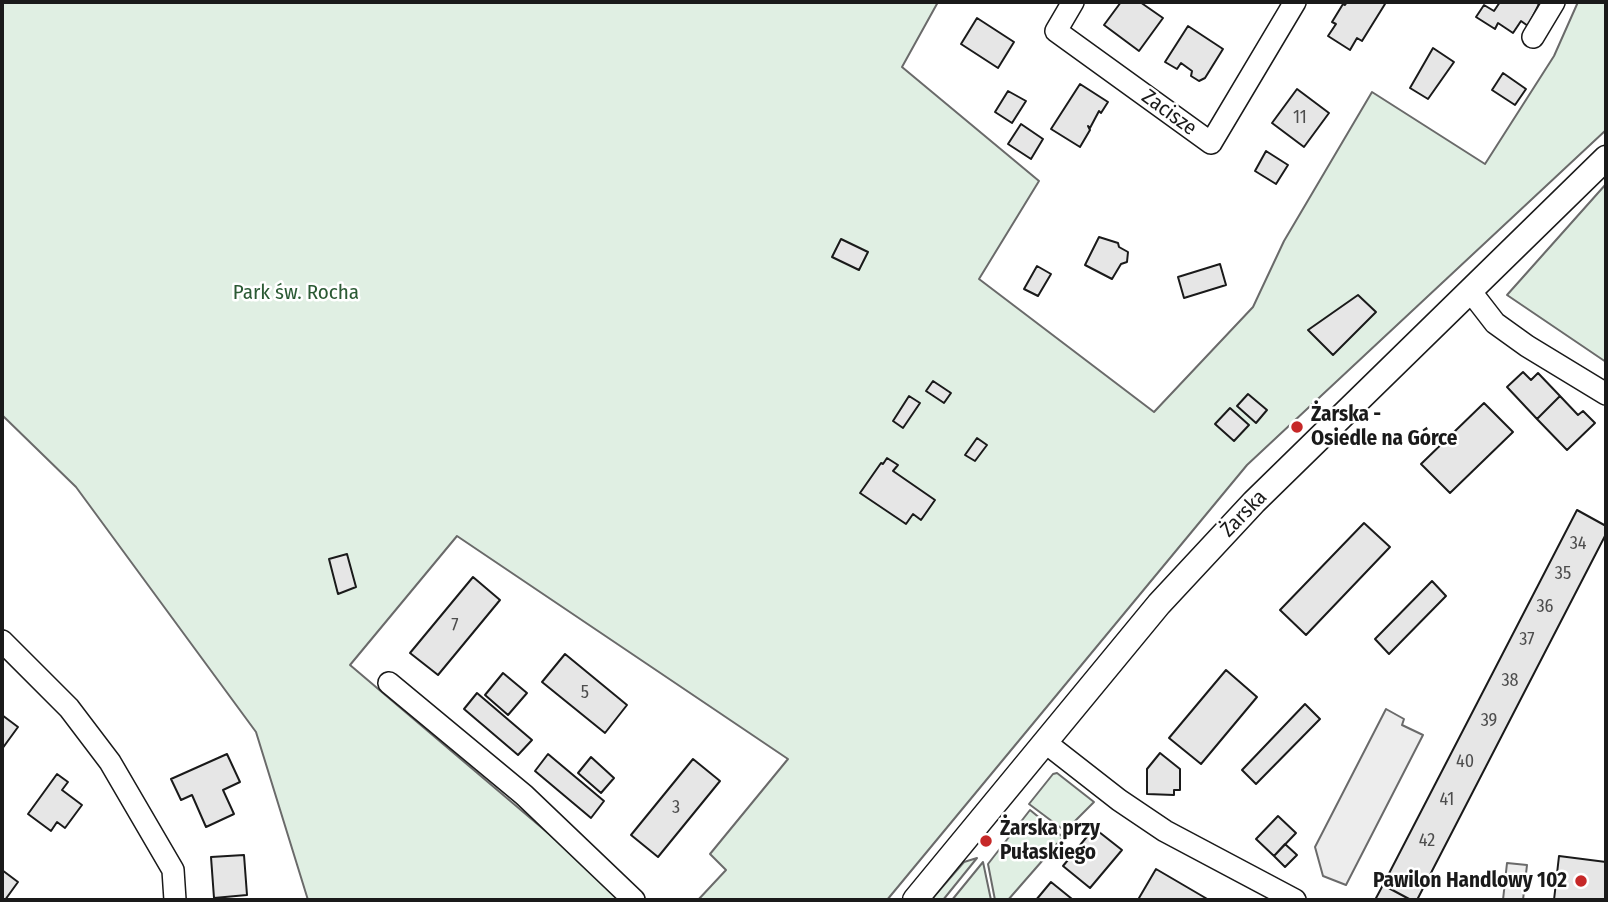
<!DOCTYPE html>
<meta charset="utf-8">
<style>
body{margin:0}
#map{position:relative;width:1608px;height:902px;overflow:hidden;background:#fff;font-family:"Fira Sans Condensed",sans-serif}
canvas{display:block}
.frame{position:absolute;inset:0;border:4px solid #1a1a1a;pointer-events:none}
</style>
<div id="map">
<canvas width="1608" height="902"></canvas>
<div class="frame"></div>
</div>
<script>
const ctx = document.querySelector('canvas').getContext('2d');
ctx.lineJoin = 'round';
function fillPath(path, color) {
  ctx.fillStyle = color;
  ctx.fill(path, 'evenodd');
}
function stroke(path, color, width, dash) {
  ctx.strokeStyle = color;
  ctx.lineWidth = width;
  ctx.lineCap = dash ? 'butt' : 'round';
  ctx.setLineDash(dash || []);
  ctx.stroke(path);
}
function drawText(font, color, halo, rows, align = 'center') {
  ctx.font = font + ' "Fira Sans Condensed",sans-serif';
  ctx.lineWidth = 5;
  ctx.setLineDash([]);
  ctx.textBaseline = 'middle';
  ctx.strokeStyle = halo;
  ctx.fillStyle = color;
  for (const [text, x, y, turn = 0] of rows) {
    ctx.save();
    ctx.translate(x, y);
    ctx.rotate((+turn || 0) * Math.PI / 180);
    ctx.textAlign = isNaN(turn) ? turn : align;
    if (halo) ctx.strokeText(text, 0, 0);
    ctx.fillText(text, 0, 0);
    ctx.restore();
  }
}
const green = new Path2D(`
 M 2,2 L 938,2 L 902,67 L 1039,181 L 979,279 L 1154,412 L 1253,307 L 1284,241 L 1372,92 L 1485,164 L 1554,56 L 1578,2 L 1606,2 L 1606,130 L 1247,465 L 887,900 L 698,900 L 726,870 L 710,854 L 788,759 L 457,536 L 350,665 L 568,850 L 623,900 L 308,900 L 256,732 L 76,487 L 2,415 Z
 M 1606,184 L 1606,362 L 1507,295 Z
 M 1057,773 L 1094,802 L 1065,831 L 1029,804 L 1053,774 Z
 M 1030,810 L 1063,837 L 1008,900 L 995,900 L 988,864 Z
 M 977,858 L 943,900 L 931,900 L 964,862 Z
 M 983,862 L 991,900 L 952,900 Z`);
fillPath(green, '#e0efe3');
stroke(green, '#6a6a6a', 2);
const parking = new Path2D(`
 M 1386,709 L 1404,719 L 1402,725 L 1423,735 L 1346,885 L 1323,876 L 1315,847 Z
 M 1507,863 L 1527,865 L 1523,900 L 1503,900 Z`);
fillPath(parking, '#ededed');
stroke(parking, '#6a6a6a', 2);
const building = new Path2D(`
 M 1121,2 L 1140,2 L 1163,18 L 1139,51 L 1104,25 Z
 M 1347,2 L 1382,2 L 1385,4 L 1362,41 L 1357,38 L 1350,50 L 1328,36 L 1336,24 L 1332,22 L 1343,4 L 1345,5 Z
 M 1500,2 L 1535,2 L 1539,4 L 1528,26 L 1521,21 L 1513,33 L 1498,23 L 1495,29 L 1476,17 L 1484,5 L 1494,11 Z
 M 977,18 L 1014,42 L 998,68 L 961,44 Z
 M 1188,26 L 1223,49 L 1205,78 L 1199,81 L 1191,76 L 1192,71 L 1181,63 L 1177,69 L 1165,62 Z
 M 1433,48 L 1454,62 L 1428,99 L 1410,88 Z
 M 1503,73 L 1526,89 L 1515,105 L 1492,90 Z
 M 1080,84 L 1108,102 L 1101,113 L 1099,111 L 1090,128 L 1088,126 L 1090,130 L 1080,147 L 1051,129 Z
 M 1297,89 L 1329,113 L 1304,147 L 1272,123 Z
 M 1008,91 L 1026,101 L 1012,123 L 995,112 Z
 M 1021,124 L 1043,139 L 1031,159 L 1008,144 Z
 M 1266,151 L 1288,165 L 1276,184 L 1255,171 Z
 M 1099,237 L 1118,243 L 1119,247 L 1128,252 L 1127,262 L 1121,264 L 1112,279 L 1085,265 Z
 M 841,239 L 868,252 L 859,270 L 832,257 Z
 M 1220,264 L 1226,285 L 1184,298 L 1178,277 Z
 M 1037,266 L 1051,274 L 1038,296 L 1024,289 Z
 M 1358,295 L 1376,312 L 1333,355 L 1308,330 Z
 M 1523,372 L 1531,380 L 1538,373 L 1560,396 L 1537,419 L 1507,387 Z
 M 933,381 L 951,393 L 944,403 L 926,391 Z
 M 1248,394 L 1267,410 L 1256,423 L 1237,406 Z
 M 909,396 L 920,403 L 903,428 L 893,421 Z
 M 1560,396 L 1578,415 L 1583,411 L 1595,423 L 1567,450 L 1537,419 Z
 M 1484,403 L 1513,432 L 1450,493 L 1421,464 Z
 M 1230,408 L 1249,425 L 1234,441 L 1215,424 Z
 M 977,438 L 987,445 L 975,461 L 965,455 Z
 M 887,458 L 898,465 L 893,471 L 935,500 L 921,520 L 913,514 L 906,524 L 860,493 L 881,463 L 883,464 Z
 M 1577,510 L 1606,526 L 1606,534 L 1417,900 L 1411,900 L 1383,885 Z
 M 1364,523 L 1390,547 L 1306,635 L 1280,610 Z
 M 347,554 L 356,587 L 338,594 L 329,559 Z
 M 473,577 L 500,600 L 438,675 L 410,653 Z
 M 1432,581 L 1446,596 L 1389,654 L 1375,639 Z
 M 565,654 L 627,705 L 605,733 L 542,682 Z
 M 1226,670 L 1257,697 L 1201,764 L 1169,738 Z
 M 503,673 L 527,693 L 508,715 L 485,695 Z
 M 477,693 L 532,740 L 518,755 L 464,709 Z
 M 1305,704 L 1320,719 L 1256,784 L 1242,770 Z
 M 2,715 L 18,727 L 2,749 Z
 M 1160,753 L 1180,769 L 1180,790 L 1174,790 L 1174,795 L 1147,794 L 1147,769 Z
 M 227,754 L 240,782 L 223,790 L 234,814 L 206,827 L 192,795 L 181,800 L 171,779 Z
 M 548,754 L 604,801 L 591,818 L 535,771 Z
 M 591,757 L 614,778 L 601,793 L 578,773 Z
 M 693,759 L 720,781 L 658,857 L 631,835 Z
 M 57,774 L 68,782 L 62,790 L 82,805 L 65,828 L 57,822 L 51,831 L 28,814 Z
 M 1278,816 L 1296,833 L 1274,856 L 1256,839 Z
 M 1094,828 L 1122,850 L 1090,888 L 1063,866 Z
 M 1285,844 L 1297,855 L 1285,867 L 1274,856 Z
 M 244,855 L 247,895 L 214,898 L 211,857 Z
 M 1559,856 L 1606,862 L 1606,900 L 1554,900 Z
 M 1156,869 L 1209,900 L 1143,900 L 1139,898 Z
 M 2,870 L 18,882 L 5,900 L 2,900 Z
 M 1051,882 L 1072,899 L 1072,900 L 1036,900 Z
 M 1383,885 L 1411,900 L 1375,900 Z`);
fillPath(building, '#e6e6e6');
stroke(building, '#1a1a1a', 2);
const minor = new Path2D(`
 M 1073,2 L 1056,31 L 1211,143 L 1295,2
 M 1533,37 L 1554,2
 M 1471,292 L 1495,323 L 1527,346 L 1606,394
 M 2,641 L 69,708 L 110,762 L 173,870 L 175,900
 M 389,683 L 524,795 L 634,900
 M 1046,743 L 1119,800 L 1165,831 L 1295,900`);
const tertiary = new Path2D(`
 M 915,900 L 1159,604 L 1254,502 L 1606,158`);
stroke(minor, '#1a1a1a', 24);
stroke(tertiary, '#1a1a1a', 27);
stroke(minor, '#fff', 21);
stroke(tertiary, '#fff', 24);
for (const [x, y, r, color] of [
 [1297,427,7,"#c62828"],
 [986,841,7,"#c62828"],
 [1581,881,7,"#c62828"]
]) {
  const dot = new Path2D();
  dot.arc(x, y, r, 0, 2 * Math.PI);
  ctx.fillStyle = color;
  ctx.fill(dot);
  stroke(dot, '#fff', 2.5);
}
drawText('18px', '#4d4d4d', null, [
 ["11",1300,118],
 ["34",1578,544],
 ["35",1563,574],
 ["36",1545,607],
 ["7",455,626],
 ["37",1527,640],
 ["38",1510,681],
 ["5",585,693],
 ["39",1489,721],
 ["40",1465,762],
 ["41",1447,800],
 ["3",676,808],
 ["42",1427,841]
]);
drawText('21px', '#1a1a1a', '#fff', [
 ["Zacisze",1169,113,36],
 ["Żarska",1244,514,-46]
]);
drawText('21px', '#2b5a34', '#fff', [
 ["Park św. Rocha",296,293]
]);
drawText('bold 21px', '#1a1a1a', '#fff', [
 ["Żarska -",1311,415],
 ["Osiedle na Górce",1311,439],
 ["Żarska przy",1000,829],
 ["Pułaskiego",1000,853],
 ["Pawilon Handlowy 102",1567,881,"right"]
], 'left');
</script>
